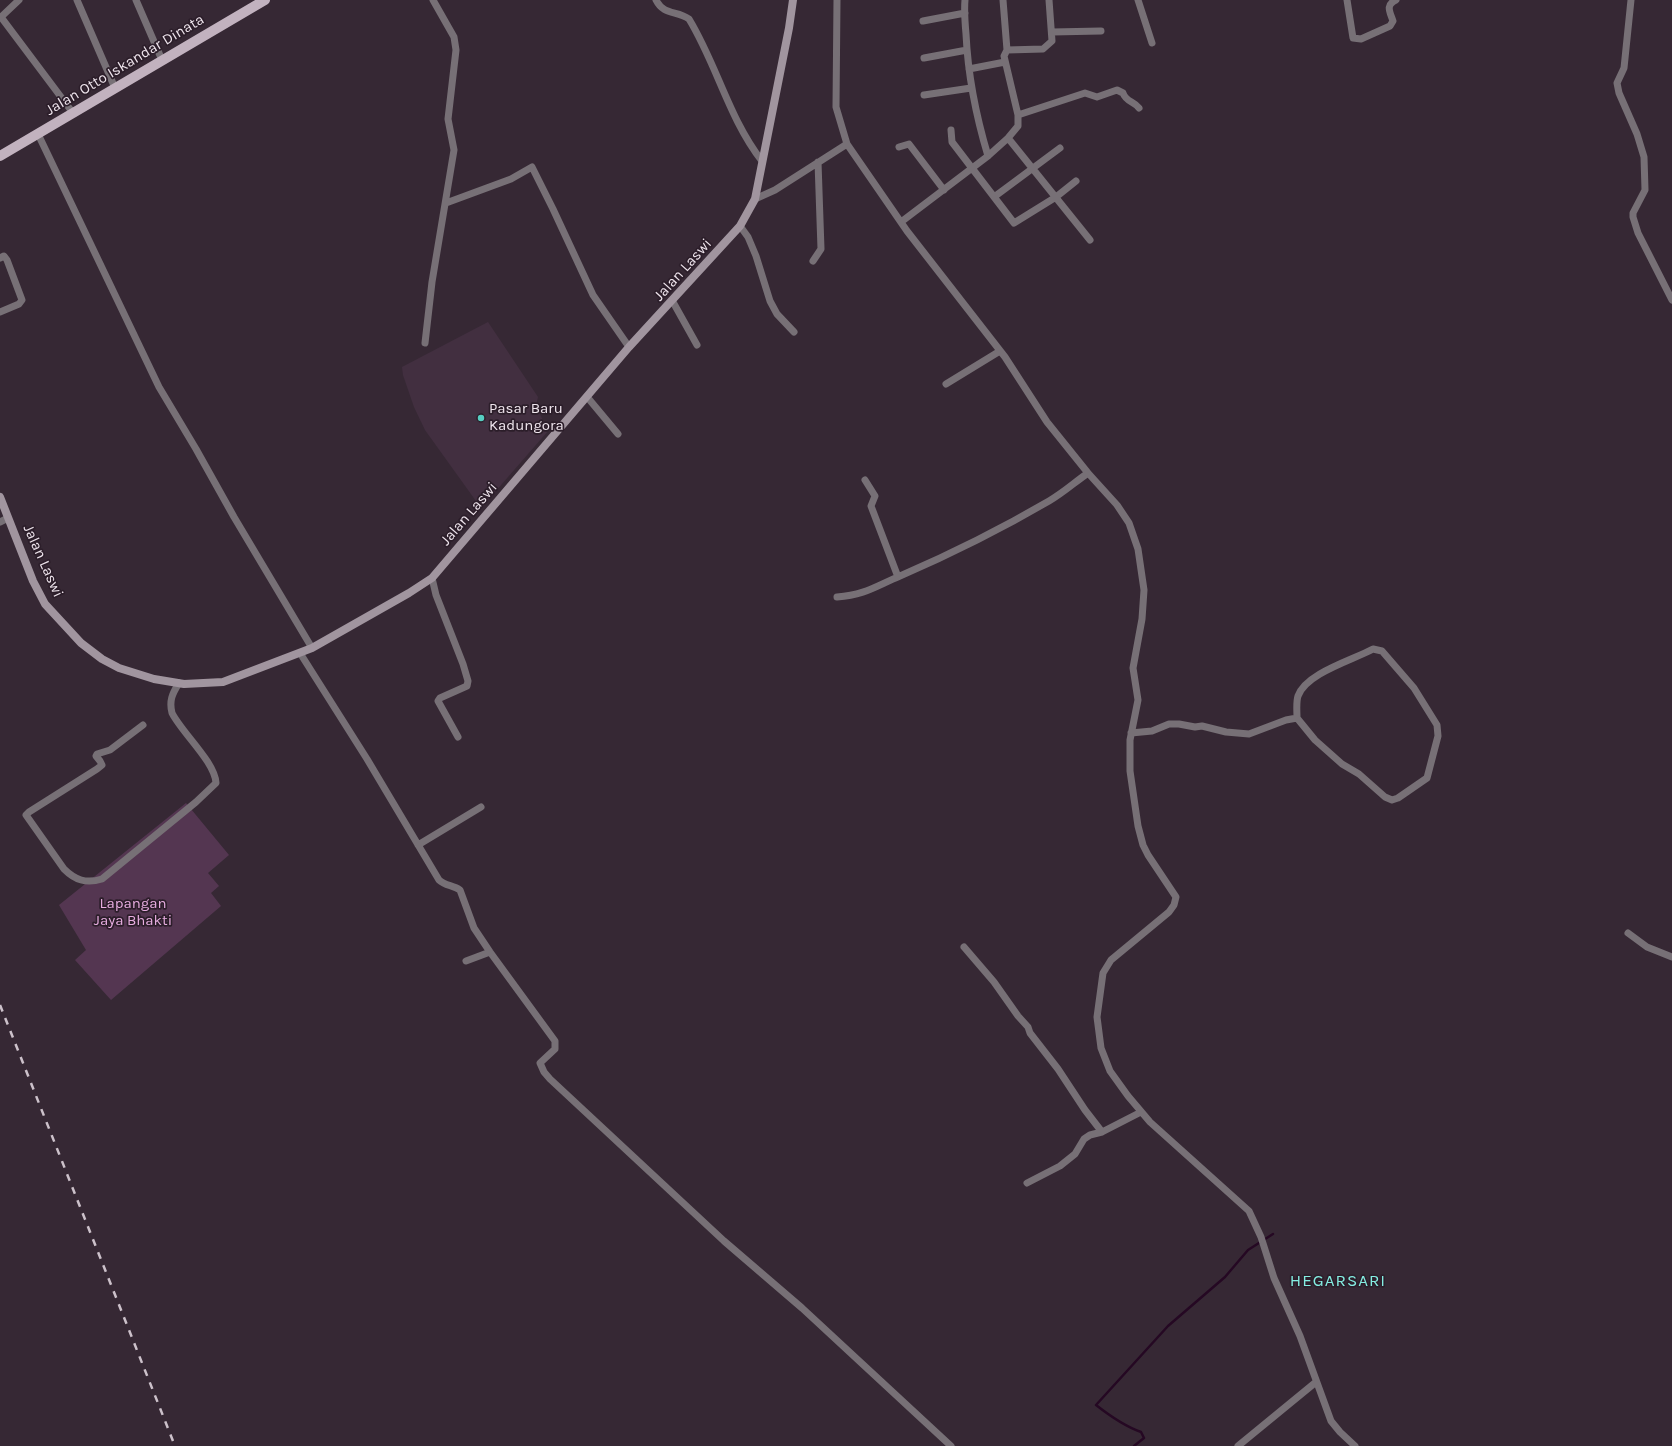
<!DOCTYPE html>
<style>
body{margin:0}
canvas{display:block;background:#362834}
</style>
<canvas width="1672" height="1446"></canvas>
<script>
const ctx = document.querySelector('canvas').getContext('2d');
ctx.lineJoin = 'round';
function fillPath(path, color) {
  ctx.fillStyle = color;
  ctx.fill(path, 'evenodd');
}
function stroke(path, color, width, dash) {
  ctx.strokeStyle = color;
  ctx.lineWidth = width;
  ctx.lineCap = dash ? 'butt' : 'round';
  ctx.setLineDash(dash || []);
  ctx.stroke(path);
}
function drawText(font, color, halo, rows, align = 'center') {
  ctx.font = font + ' Karla,sans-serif';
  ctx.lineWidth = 3.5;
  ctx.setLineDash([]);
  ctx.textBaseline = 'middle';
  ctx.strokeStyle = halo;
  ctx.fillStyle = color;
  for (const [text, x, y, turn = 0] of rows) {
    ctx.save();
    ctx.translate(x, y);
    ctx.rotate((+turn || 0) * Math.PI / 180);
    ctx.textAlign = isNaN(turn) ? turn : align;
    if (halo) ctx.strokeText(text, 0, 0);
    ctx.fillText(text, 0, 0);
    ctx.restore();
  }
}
fillPath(new Path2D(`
 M 488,322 L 538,397 L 536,406 L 548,431 L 481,508 L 425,430 L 414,407 L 403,375 L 402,367 Z`), '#422f40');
fillPath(new Path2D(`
 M 186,803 L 229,855 L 208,873 L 219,886 L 211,893 L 221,906 L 111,1000 L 75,960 L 86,950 L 59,905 Z`), '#543651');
stroke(new Path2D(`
 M 1134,1446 L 1144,1438 L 1141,1432 C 1124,1426 1110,1416 1096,1405 L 1168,1326 L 1225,1277 L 1248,1250 L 1273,1234`), '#250823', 2.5);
stroke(new Path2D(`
 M 19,0 L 1,17 L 73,113
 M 77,0 L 115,88
 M 136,0 L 162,60
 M 656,0 C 664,16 677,10 689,19 C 717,65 729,119 762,161
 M 837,0 L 836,107 L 847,144 L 907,231 L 1005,357 L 1047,422 L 1088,473 L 1117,505 L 1129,523 L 1138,549 L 1144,590 L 1142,619 L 1133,668 L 1138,700 L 1130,740 L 1130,771 L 1138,826 L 1143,845 L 1148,855 L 1176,897 L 1174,905 L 1169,912 L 1111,960 L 1103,973 L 1097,1017 L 1101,1048 L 1110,1071 L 1128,1096 L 1150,1122 L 1249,1211 L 1261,1237 L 1274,1278 L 1300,1336 L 1331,1421 L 1340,1432 L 1355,1446
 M 965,0 C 964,11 965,23 966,34 C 968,76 976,116 988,156
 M 1138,0 L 1152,43
 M 1347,0 L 1353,38 L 1361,39 L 1390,26 L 1393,21 C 1390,12 1385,5 1396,0
 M 1631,0 L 1624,68 L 1617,83 L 1619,93 L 1637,134 L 1644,157 L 1645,190 L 1633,213 L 1633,217 L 1638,233 L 1672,300
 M 923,21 L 965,13
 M 1052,32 L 1101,31
 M 1007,50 L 1043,49 L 1052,41 L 1049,0
 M 924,58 L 967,50
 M 969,69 L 1005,62
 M 924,95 L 971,88
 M 1018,115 L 1085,93 L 1097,97 L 1117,90 L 1123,93 C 1126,102 1134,101 1139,108
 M 951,130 L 952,142 L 1014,223 L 1056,197 L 1076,181
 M 38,134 L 159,387 L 196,449 L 234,517 L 312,648
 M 1008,138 L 1090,240
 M 899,147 L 909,144 L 944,190
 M 994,197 L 1060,148
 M 755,199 L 775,190 L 847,144
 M 446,203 L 511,179 L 532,167 L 553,209 L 593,295 L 629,347
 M 901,222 L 988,156 L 1008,138 L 1018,126 L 1018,115 L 1004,56 L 1007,50 L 1003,0
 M 740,226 L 748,237 L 756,256 L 770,301 L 777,314 L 794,332
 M 0,258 L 4,256 L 7,260 L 22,300 L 19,304 L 0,312
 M 813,261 L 821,249 L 818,162
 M 673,302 L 697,345
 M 425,343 L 432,282 L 454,150 L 448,119 L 456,50 L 454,37 L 433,0
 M 946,384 L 1000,351
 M 588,398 L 618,434
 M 865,480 L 875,496 L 871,506 L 898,577
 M 0,522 L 8,518
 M 432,578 L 436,595 L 463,664 L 468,681 L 467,686 L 440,698 L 438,701 L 458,737
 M 837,597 C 865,595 876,586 900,576 C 951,554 1001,529 1049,501 C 1063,493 1075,482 1088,473
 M 300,653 L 367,759 L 439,880 C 445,886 453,885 460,890 L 474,928 L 490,952 L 555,1041 L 555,1049 L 540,1063 L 544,1072 L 550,1079 L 724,1241 L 802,1308 L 951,1446
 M 143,725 L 110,750 L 97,754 L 96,756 L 100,761 L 102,765 L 97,769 L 29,812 L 26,815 L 64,869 C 75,880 86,884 102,879 L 196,802 L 216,783 C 215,762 182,733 172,713 C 169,701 172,694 179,683
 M 1131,733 L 1152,731 L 1169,724 L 1179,724 L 1195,727 L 1202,726 L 1226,732 L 1249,734 L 1286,720 L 1297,718 L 1315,740 L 1342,764 L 1359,774 L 1385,797 L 1392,800 L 1398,798 L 1427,778 L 1438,736 L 1437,725 L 1414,688 L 1382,651 L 1373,649 C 1353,660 1306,673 1298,696 C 1296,702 1297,711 1297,718
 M 418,845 L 481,807
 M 1628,933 L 1647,947 L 1672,957
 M 964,947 L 994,982 L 1018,1016 L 1028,1027 L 1030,1033 L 1058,1069 L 1085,1110 L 1102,1132
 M 466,961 L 490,952
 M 1027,1183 L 1060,1166 L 1075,1154 L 1084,1139 L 1090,1135 L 1102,1132 L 1141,1112
 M 1238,1446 L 1316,1382`), '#777076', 7);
stroke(new Path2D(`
 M 0,497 L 33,581 L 45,604 L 81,643 L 102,659 L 119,668 L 154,679 L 184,684 L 223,682 L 312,648 L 409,593 L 432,578 L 629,347 L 740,226 L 755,199 L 789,28 L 793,0`), '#a1959f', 8);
stroke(new Path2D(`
 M 0,156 L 265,0`), '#c2b2bf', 10);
stroke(new Path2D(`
 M 0,1005 L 175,1446`), '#ccc1ca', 2.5, [7, 7]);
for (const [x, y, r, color] of [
 [481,418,4,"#57cec2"]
]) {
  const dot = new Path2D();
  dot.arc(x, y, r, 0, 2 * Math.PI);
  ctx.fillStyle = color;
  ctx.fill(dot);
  stroke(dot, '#2c1e2a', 1.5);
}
drawText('15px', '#efe5ed', '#2c1e2a', [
 ["Jalan Otto Iskandar Dinata",125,65,-31],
 ["Jalan Laswi",683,270,-48],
 ["Jalan Laswi",469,514,-49],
 ["Jalan Laswi",43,561,66]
]);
drawText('15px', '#efe5ed', '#2c1e2a', [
 ["Pasar Baru",489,409],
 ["Kadungora",489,426]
], 'left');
drawText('15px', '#e7ade0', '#2c1e2a', [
 ["Lapangan",133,904],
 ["Jaya Bhakti",133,921]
]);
ctx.letterSpacing = '1px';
drawText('17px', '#85eee2', '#2c1e2a', [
 ["HEGARSARI",1338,1281]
]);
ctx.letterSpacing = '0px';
</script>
